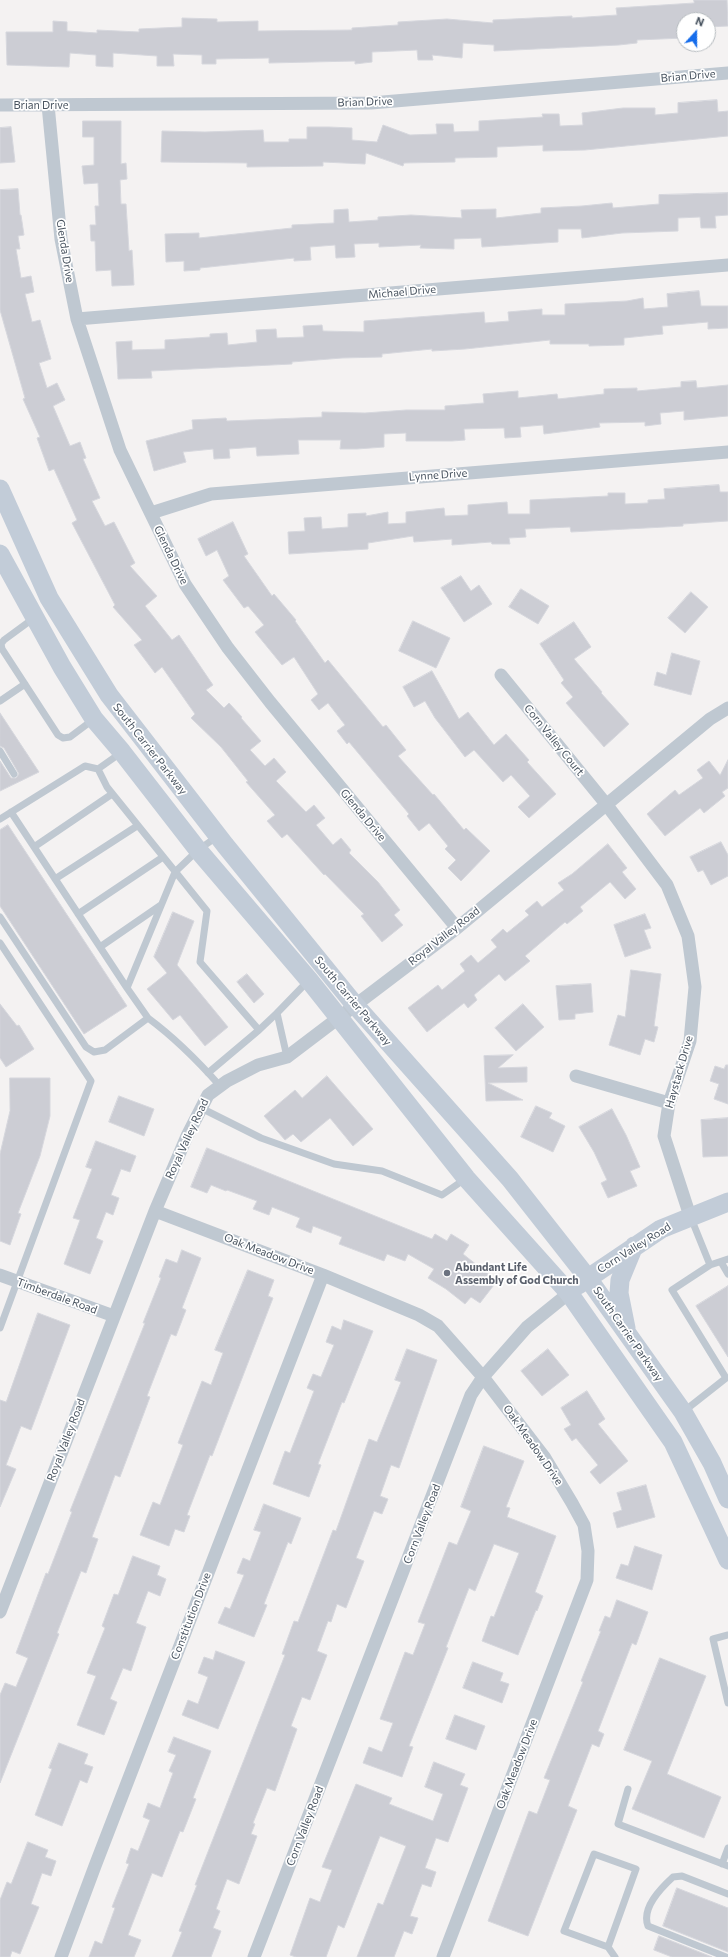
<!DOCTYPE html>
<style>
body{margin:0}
#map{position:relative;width:728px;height:1957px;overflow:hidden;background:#f4f2f2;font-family:Commissioner,sans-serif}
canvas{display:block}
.north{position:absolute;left:676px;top:12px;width:40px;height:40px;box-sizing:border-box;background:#fff;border:1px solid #b6bbbf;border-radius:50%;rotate:21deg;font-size:11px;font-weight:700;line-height:16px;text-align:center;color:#495460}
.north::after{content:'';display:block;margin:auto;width:14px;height:18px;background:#156ceb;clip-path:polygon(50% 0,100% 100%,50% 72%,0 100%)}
</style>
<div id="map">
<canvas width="728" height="1957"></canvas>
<div class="north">N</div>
</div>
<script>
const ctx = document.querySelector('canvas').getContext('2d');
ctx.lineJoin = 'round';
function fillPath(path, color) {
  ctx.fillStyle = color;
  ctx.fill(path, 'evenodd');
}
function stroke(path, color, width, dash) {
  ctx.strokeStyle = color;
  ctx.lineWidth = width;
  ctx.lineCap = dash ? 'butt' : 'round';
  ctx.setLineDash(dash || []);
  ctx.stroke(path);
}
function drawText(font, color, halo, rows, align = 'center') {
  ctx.font = font + ' Commissioner,sans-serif';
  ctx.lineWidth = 3.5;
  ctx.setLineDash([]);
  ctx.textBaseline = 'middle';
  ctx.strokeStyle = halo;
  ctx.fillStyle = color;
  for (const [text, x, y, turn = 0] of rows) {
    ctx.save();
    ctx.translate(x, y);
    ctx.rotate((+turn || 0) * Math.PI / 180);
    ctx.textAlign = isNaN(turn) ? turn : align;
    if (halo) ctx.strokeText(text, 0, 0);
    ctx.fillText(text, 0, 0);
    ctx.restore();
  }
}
const building = new Path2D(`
 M 694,0 L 727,0 L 728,26 L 708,27 L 708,20 L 684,20 L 684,38 L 637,40 L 637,43 L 619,45 L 494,51 L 494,45 L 463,43 L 462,58 L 432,55 L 433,60 L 418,60 L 417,50 L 372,52 L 372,62 L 355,64 L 355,61 L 269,63 L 269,58 L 216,59 L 216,64 L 202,64 L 202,55 L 173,54 L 174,66 L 157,66 L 157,56 L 113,53 L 113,67 L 96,66 L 96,55 L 70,53 L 69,67 L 7,65 L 6,32 L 53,32 L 53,21 L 67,22 L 67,31 L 97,33 L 97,30 L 139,32 L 139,29 L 182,27 L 182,18 L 217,19 L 217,22 L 258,21 L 258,31 L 352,30 L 352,28 L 398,25 L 398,22 L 447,19 L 493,23 L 493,20 L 572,16 L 572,18 L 617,15 L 616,8 L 694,3 Z
 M 717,100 L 718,112 L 728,111 L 728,136 L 585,150 L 543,151 L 543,145 L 497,147 L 497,157 L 455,158 L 455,162 L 404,163 L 403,166 L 366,153 L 365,164 L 323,162 L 323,166 L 247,167 L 247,163 L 161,162 L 162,131 L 205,132 L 263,130 L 264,142 L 289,142 L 289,139 L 307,139 L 307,127 L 329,127 L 352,128 L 352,140 L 377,142 L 383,125 L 410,135 L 437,134 L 436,124 L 453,124 L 454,132 L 479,131 L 479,121 L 543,117 L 542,114 L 559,114 L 560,126 L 583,125 L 582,113 L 623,108 L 655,108 L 655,115 L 678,113 L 678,103 Z
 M 83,121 L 121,121 L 121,164 L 126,163 L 127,179 L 120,180 L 121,204 L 126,204 L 129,251 L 132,250 L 134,285 L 112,286 L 111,270 L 96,271 L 95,241 L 91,241 L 90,225 L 96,225 L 95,206 L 99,206 L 98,183 L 84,184 L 82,166 L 94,165 L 94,137 L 83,137 Z
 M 11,127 L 15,162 L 0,163 L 0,128 Z
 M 18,189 L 20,215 L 21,215 L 24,235 L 18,236 L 20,249 L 16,249 L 21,278 L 31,276 L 34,292 L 25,294 L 32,322 L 40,320 L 51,359 L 39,363 L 47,388 L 57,383 L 65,400 L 53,406 L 70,446 L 80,442 L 86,458 L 83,459 L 100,498 L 92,501 L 105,526 L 114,522 L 135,563 L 130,566 L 157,596 L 145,606 L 172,640 L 179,635 L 213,685 L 206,690 L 224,708 L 229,703 L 242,717 L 241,718 L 261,741 L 250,750 L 265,766 L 274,758 L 286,772 L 276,781 L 306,812 L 314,805 L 325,818 L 316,825 L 333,845 L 341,838 L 351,850 L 349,853 L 378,882 L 400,910 L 394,915 L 403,925 L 382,942 L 361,916 L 364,914 L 325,874 L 324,875 L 287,834 L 282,838 L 267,821 L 275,815 L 246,782 L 248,781 L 221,747 L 191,718 L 195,714 L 162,667 L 155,673 L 134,645 L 142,640 L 113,607 L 115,605 L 72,523 L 77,520 L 54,469 L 49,471 L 37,438 L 40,437 L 23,399 L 25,398 L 0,310 L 0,190 Z
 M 728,193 L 728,215 L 715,216 L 716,228 L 701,228 L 700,217 L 678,218 L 678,231 L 622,233 L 582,238 L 581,229 L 558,229 L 558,242 L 482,247 L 481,238 L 454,239 L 454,249 L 420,248 L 421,245 L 379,247 L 379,243 L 354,244 L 355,257 L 336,258 L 335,245 L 310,247 L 311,260 L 294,261 L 294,258 L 200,268 L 200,270 L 184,271 L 184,261 L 166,262 L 165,234 L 199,233 L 199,238 L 292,228 L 292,225 L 334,223 L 334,210 L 348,209 L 349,222 L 378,220 L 378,217 L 411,215 L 462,218 L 461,210 L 496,209 L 496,218 L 541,213 L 541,208 L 582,206 L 612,203 L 613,208 L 659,204 L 659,195 Z
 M 699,291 L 701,306 L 728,306 L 728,328 L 708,329 L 708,322 L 662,326 L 663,334 L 624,338 L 624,345 L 589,346 L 589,344 L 550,344 L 550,340 L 465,349 L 432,351 L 432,349 L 382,354 L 382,357 L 342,358 L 292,362 L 292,364 L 151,371 L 152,378 L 118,379 L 116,342 L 132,341 L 132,350 L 165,349 L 165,340 L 210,337 L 210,334 L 227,333 L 228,345 L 257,342 L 256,330 L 276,329 L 277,338 L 304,337 L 303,326 L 322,325 L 323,331 L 364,332 L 364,321 L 484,312 L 485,323 L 509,321 L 508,312 L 542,309 L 542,315 L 565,315 L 565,304 L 627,301 L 643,298 L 644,309 L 668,307 L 667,294 Z
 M 696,381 L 697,388 L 728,385 L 728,416 L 684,420 L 684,411 L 660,413 L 661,424 L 645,426 L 645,422 L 599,423 L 600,427 L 544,434 L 543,425 L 520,427 L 521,437 L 505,438 L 504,428 L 464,429 L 465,440 L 452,441 L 406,441 L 406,433 L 384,434 L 384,447 L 357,449 L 340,449 L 341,440 L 298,440 L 299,454 L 257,456 L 256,447 L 229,449 L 230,458 L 214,459 L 213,449 L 183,452 L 186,462 L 154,471 L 146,441 L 193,429 L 192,420 L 226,418 L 227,421 L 322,417 L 322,412 L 365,413 L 406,410 L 445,410 L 445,406 L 484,403 L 483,394 L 518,391 L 518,398 L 557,394 L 558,399 L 604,394 L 604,389 L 637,388 L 637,391 L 681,387 L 681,382 Z
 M 719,485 L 720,492 L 728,492 L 728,521 L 683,524 L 683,526 L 571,532 L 570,527 L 525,529 L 526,537 L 509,538 L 510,544 L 492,544 L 491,542 L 452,545 L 452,539 L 414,542 L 413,536 L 368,543 L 368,549 L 289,554 L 288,532 L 305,531 L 304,518 L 321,517 L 322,529 L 348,527 L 348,514 L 366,513 L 366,516 L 388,512 L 388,524 L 406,523 L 406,512 L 444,508 L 445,516 L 468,515 L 468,505 L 507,502 L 508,514 L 530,514 L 530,500 L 608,496 L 608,493 L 625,493 L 625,504 L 648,503 L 648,500 L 665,499 L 664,489 Z
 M 233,522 L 248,554 L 244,556 L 272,596 L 274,594 L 296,620 L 295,621 L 325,663 L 328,660 L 383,727 L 386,725 L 406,750 L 398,756 L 433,795 L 434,794 L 464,830 L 466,828 L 490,851 L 461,881 L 448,868 L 456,860 L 445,849 L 448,846 L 429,823 L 419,831 L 407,816 L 409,814 L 349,742 L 347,744 L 337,731 L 345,725 L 328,703 L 319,710 L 311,700 L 318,694 L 294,657 L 282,665 L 255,632 L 264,625 L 248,606 L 244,608 L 223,580 L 229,576 L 217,550 L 206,556 L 198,539 Z
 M 461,576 L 471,591 L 479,585 L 492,604 L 464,622 L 441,588 Z
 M 521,589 L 549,606 L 538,624 L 509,607 Z
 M 691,592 L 708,607 L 685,633 L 668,618 Z
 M 413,621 L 450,638 L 436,668 L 399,651 Z
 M 574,622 L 591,647 L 574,659 L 602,692 L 601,693 L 629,724 L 604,747 L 566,703 L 573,697 L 561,683 L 564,680 L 540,644 Z
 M 672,653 L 700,661 L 691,695 L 654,685 L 657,672 L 666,675 Z
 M 432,671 L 459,719 L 468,712 L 494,745 L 506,734 L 529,760 L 527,762 L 556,794 L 529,818 L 518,807 L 530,796 L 511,775 L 503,782 L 474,750 L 465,757 L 435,718 L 425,701 L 414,707 L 403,687 Z
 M 0,713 L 39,772 L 0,791 L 0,761 L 11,778 L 16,778 L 19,774 L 4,748 L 0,746 Z
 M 728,760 L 728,788 L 722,792 L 725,796 L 704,813 L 700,808 L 665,836 L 647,814 L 675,790 L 679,795 L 703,778 L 697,770 L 709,761 L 720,775 Z
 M 8,825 L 127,1006 L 84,1034 L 0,906 L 0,830 Z
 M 721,842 L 728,855 L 728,876 L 711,885 L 703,870 L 698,872 L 690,857 Z
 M 608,844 L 627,868 L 622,872 L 636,889 L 625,899 L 610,882 L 580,907 L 583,911 L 567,924 L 565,922 L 525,956 L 530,961 L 505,981 L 499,974 L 474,995 L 477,1000 L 468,1008 L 464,1003 L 427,1032 L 408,1008 L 438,985 L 442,990 L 465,971 L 460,964 L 471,955 L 478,963 L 497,947 L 491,940 L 503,929 L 507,933 L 529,915 L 525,911 L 537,901 L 542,907 L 564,890 L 558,883 L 572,874 Z
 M 173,912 L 194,921 L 177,965 L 228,1027 L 205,1046 L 180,1015 L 173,1020 L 147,989 L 167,973 L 154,957 Z
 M 645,914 L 651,928 L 644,930 L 651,948 L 625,957 L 614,925 Z
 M 631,970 L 661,974 L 654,1026 L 658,1027 L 654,1042 L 645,1039 L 640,1055 L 609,1045 L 618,1015 L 625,1017 Z
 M 247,974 L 264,994 L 254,1003 L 237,982 Z
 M 591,984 L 593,1012 L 575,1014 L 575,1019 L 559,1020 L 556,986 Z
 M 0,1004 L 17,1026 L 19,1025 L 34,1049 L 6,1067 L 0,1058 Z
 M 523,1004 L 544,1027 L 516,1051 L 495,1028 Z
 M 513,1055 L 498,1068 L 527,1067 L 527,1082 L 488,1083 L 523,1100 L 486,1101 L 484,1056 Z
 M 726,1065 L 728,1065 L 728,1104 L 714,1099 L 719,1084 L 710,1081 L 715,1066 L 724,1069 Z
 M 327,1076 L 373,1129 L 353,1146 L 330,1118 L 301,1142 L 293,1134 L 285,1140 L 264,1116 L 295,1090 L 302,1098 Z
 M 10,1078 L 50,1078 L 50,1116 L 40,1156 L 18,1213 L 21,1214 L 10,1245 L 0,1241 L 0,1154 L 10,1111 Z
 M 119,1096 L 154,1109 L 144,1136 L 109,1122 Z
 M 536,1106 L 552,1113 L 549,1118 L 565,1126 L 553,1152 L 521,1137 Z
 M 612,1109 L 626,1135 L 640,1167 L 630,1171 L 637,1186 L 608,1198 L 601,1183 L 607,1180 L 594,1152 L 579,1127 Z
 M 728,1118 L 728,1156 L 703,1157 L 701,1120 Z
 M 96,1141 L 136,1156 L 130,1172 L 121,1169 L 111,1195 L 119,1198 L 113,1215 L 106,1212 L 96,1238 L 103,1241 L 90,1274 L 64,1264 L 80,1220 L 73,1218 L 92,1169 L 86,1167 Z
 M 207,1148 L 432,1239 L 435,1234 L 447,1241 L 451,1234 L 469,1245 L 463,1254 L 497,1281 L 480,1303 L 471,1297 L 465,1304 L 446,1289 L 428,1278 L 434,1269 L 408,1254 L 405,1261 L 387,1254 L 384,1261 L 339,1244 L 342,1237 L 313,1226 L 311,1233 L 296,1227 L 300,1218 L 272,1207 L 269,1215 L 253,1209 L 257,1201 L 227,1190 L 226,1191 L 211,1185 L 207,1193 L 191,1187 Z
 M 182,1250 L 201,1258 L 182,1308 L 186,1310 L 176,1336 L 171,1334 L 147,1396 L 150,1397 L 120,1477 L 115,1475 L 92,1537 L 98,1539 L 86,1573 L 81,1571 L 57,1633 L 59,1634 L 0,1783 L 0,1695 L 5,1683 L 16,1687 L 28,1658 L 16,1653 L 46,1573 L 48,1574 L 72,1512 L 70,1511 L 145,1323 L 143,1323 L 161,1278 L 159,1277 L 166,1259 L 177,1263 Z
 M 248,1270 L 274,1280 L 268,1296 L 273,1298 L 212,1456 L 210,1455 L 187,1515 L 190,1516 L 184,1532 L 175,1529 L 169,1546 L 140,1535 L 153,1502 L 160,1505 L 183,1445 L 178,1443 L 202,1381 L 211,1385 L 223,1353 L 215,1350 Z
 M 728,1286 L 728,1357 L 696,1306 Z
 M 38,1313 L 70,1325 L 31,1430 L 21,1426 L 6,1465 L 16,1469 L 0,1507 L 0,1400 L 6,1402 Z
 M 344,1320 L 373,1331 L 344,1403 L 342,1402 L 318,1464 L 321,1465 L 309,1497 L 273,1484 L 285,1451 L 290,1453 L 314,1391 L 307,1388 L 313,1374 L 321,1377 L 334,1345 L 326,1342 L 332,1326 L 341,1330 Z
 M 407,1349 L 437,1360 L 399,1468 L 391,1465 L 380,1496 L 388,1499 L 382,1514 L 374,1511 L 356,1558 L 364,1561 L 346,1608 L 337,1604 L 331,1622 L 328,1621 L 317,1651 L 327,1655 L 310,1700 L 302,1697 L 291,1726 L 297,1729 L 275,1791 L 267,1788 L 253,1823 L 255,1824 L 251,1834 L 257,1836 L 239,1884 L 227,1879 L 216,1909 L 220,1911 L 213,1928 L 221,1931 L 211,1957 L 172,1957 L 182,1932 L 179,1931 L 197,1885 L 195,1885 L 285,1655 L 282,1654 L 294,1621 L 298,1622 L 333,1530 L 336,1531 L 369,1439 L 377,1442 L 401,1382 L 395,1380 Z
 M 548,1349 L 569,1375 L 542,1396 L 521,1371 Z
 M 587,1391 L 605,1419 L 598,1424 L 628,1461 L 600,1484 L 590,1472 L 598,1465 L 576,1438 L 572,1441 L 564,1429 L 571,1425 L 561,1408 Z
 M 484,1446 L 524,1461 L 506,1507 L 510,1508 L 507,1517 L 556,1536 L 535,1592 L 543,1596 L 537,1611 L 536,1610 L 518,1655 L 482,1641 L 491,1616 L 494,1617 L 519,1553 L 494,1544 L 475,1591 L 469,1588 L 446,1647 L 448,1648 L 409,1746 L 413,1747 L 402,1777 L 363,1763 L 369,1747 L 382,1752 L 393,1723 L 380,1719 L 405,1652 L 413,1655 L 425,1624 L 418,1622 L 449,1542 L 457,1545 L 471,1511 L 461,1507 Z
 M 646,1485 L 655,1517 L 617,1528 L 613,1513 L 622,1510 L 617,1493 Z
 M 264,1504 L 301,1518 L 291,1544 L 288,1542 L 264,1604 L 267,1605 L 254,1637 L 218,1623 L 225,1607 L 230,1609 L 244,1575 L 237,1573 L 243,1558 L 250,1561 L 261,1532 L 254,1530 Z
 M 635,1546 L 662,1555 L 652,1590 L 616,1578 L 621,1564 L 628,1566 Z
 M 133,1556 L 160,1566 L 157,1575 L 166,1579 L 160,1596 L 148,1591 L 136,1623 L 146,1627 L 131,1671 L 123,1668 L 110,1699 L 117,1702 L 104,1735 L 77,1725 L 96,1676 L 87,1673 L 105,1628 L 102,1626 L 114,1594 L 118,1595 Z
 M 617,1600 L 648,1612 L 636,1645 L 632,1643 L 598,1731 L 604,1734 L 599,1747 L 592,1744 L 568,1806 L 577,1810 L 528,1936 L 488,1921 L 529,1811 L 537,1814 L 550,1780 L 544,1778 L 583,1682 L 581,1681 L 601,1631 L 599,1631 L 605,1616 L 610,1618 Z
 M 216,1651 L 245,1662 L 218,1729 L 182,1715 L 188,1700 L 198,1704 L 208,1677 L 198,1673 L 204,1657 L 213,1660 Z
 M 660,1658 L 706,1676 L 667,1774 L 721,1797 L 704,1838 L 632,1809 L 652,1761 L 624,1750 Z
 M 473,1662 L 503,1673 L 500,1681 L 509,1684 L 502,1703 L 463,1688 Z
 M 455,1715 L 485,1726 L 476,1750 L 446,1739 Z
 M 174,1737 L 211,1751 L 193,1798 L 196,1799 L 183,1832 L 180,1831 L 162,1877 L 152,1873 L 128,1935 L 141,1940 L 134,1957 L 89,1957 L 95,1941 L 102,1944 L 115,1908 L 112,1907 L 129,1864 L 126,1863 L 131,1848 L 138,1851 L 150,1820 L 143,1817 L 148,1803 L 160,1808 L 173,1773 L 169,1771 L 176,1755 L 168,1752 Z
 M 59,1743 L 88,1754 L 84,1764 L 93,1767 L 87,1783 L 80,1780 L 62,1826 L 35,1815 L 52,1769 L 49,1768 Z
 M 434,1762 L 465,1774 L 460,1785 L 468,1788 L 448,1842 L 436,1838 L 425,1868 L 436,1872 L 431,1887 L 422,1884 L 410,1916 L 418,1918 L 412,1934 L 404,1931 L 394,1957 L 357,1957 L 378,1903 L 383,1905 L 406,1846 L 380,1836 L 344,1928 L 338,1925 L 326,1957 L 296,1957 L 290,1955 L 310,1898 L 320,1902 L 332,1870 L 322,1867 L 356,1784 L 392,1798 L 389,1804 L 433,1821 L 443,1794 L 425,1787 Z
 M 28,1842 L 48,1850 L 45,1857 L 56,1861 L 51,1876 L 42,1873 L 31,1904 L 39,1907 L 20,1954 L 12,1951 L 10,1957 L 0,1957 L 0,1900 L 7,1882 L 11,1884 Z
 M 677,1888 L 728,1908 L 728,1952 L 663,1926 Z
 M 659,1936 L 712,1957 L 672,1957 L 654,1950 Z`);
fillPath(building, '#cccdd4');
stroke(building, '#d6d7dd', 1);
stroke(new Path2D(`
 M 34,618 L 4,640 L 1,644 L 2,649 L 58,735 L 63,738 L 70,737 L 94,719
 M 0,701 L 25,684
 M 0,751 L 14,774
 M 98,769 L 107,787 L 207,911 L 200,962 L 259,1030 L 277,1013
 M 11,812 L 127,988
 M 0,819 L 85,766 L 98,769 L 122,752
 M 34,847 L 112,794
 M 55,879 L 137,826
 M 78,914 L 163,857
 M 0,917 L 86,1047 L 94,1052 L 105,1050 L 148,1018 C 175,1038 198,1061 220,1086
 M 0,943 L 91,1081 L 0,1328
 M 100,947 L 161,905
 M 148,1018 L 127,988 L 175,872 L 198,850 L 218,836
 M 287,1057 L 277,1013 L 309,980
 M 208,1073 L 259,1030
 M 201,1108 L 261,1138 L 334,1164 L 382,1171 L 442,1195 L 465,1179
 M 721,1262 L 728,1274
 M 710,1265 L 728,1259
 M 683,1412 L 726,1378 L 672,1290 L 710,1265 L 691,1218
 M 728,1635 L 713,1639 L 728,1703
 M 628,1789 L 618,1824 L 728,1866
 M 722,1864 L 728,1848
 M 608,1947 L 636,1869 L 594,1854 L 564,1931 L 608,1947 L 615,1957
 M 726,1957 L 648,1926 C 641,1908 661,1888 673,1877 L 682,1876 L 728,1894`), '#bfc8d1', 7);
stroke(new Path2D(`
 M 0,105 L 371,103 L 728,73
 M 48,105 L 61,239 L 77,319 L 120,450 L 185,584 L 228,648 L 270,702 L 457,928
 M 77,319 L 728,265
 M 151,513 L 211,494 L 728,452
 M 501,675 L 606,804 L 667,885 L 688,936 L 695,987 L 690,1041 L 669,1103 L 664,1136 L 690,1216
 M 576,1076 L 669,1103
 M 155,1211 L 323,1275 L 419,1315 L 438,1326 L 483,1377 L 545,1458 L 572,1503 L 584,1525 L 588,1551 L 587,1580 L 443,1957
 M 0,1275 L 114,1316
 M 0,1612 L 155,1211 L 187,1136 L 208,1095 L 227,1081 L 258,1065 L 287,1057 L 457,928 L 710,719 L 728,708
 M 61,1957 L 95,1866 L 323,1275
 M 254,1957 L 471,1395 L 483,1377 L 527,1327 L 569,1293`), '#bfc8d1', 13);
stroke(new Path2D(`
 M 0,489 L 49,598 L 109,695 L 225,845 L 355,1005 L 510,1179 L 587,1277 L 683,1412 L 712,1463 L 728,1499
 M 0,554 L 62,667 L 94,719 L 122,752 L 198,850 L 309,980 L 466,1178 L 569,1293 L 673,1442 L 728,1560
 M 578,1285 L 661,1229 L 728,1202
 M 626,1328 L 619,1293 L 620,1280 L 634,1246`), '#c2ccd8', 19);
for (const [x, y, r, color] of [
 [447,1273,4,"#6b7280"]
]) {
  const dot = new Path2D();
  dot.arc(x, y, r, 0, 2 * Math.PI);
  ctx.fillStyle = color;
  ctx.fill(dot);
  stroke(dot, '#fff', 1.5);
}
drawText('11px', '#495460', '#fff', [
 ["Brian Drive",688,76,-5],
 ["Brian Drive",365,102,-2],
 ["Brian Drive",41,105],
 ["Glenda Drive",65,251,81],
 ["Michael Drive",402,292,-5],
 ["Lynne Drive",438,475,-4],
 ["Glenda Drive",171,555,64],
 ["Corn Valley Court",554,740,51],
 ["South Carrier Parkway",150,749,52],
 ["Glenda Drive",363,815,50],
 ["Royal Valley Road",444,936,-38],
 ["South Carrier Parkway",353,1001,50],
 ["Haystack Drive",679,1072,-74],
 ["Royal Valley Road",187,1139,-65],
 ["Corn Valley Road",634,1248,-32],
 ["Oak Meadow Drive",269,1254,21],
 ["Timberdale Road",57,1296,20],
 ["South Carrier Parkway",628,1334,55],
 ["Royal Valley Road",66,1440,-69],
 ["Oak Meadow Drive",533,1445,55],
 ["Corn Valley Road",422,1524,-69],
 ["Constitution Drive",191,1616,-69],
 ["Oak Meadow Drive",517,1764,-69],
 ["Corn Valley Road",305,1826,-69]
]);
drawText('bold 11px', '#5b616d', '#fff', [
 ["Abundant Life",455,1267],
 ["Assembly of God Church",455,1280]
], 'left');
</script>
